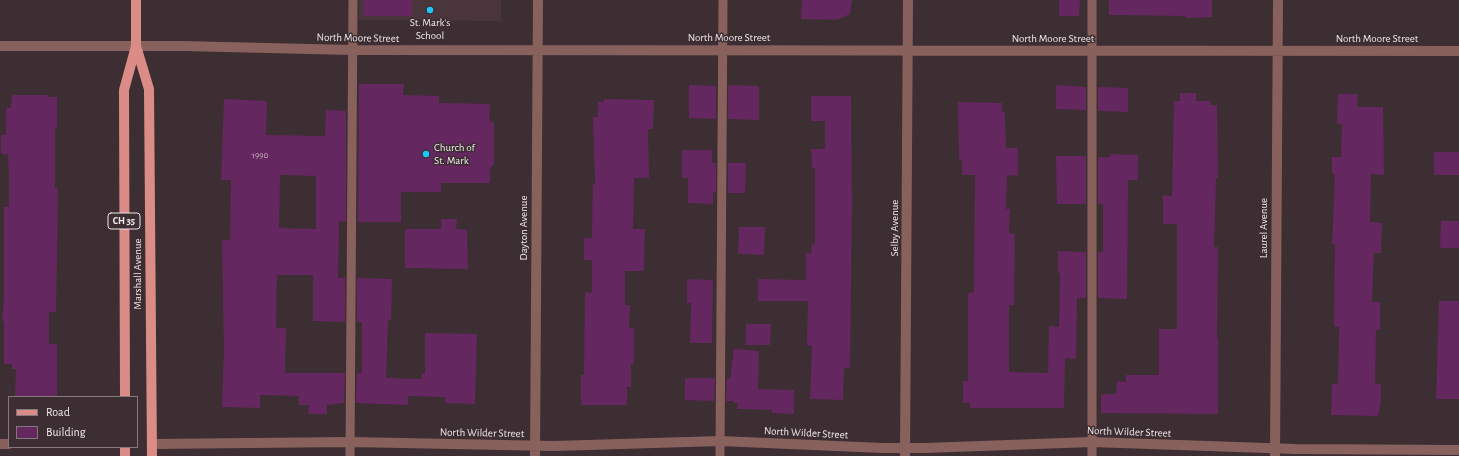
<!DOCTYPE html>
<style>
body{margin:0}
#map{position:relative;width:1459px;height:456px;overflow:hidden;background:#3c2e32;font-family:"Alegreya Sans",sans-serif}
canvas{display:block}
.legend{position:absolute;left:8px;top:396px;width:130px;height:52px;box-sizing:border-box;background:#3c2e32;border:1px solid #84787c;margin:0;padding:5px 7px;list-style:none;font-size:12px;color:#f1e7ea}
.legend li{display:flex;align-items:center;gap:8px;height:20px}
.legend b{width:20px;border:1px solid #84787c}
</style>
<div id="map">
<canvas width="1459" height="456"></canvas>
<ul class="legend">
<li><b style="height:5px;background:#dc8c86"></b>Road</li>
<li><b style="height:11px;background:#65275f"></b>Building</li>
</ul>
</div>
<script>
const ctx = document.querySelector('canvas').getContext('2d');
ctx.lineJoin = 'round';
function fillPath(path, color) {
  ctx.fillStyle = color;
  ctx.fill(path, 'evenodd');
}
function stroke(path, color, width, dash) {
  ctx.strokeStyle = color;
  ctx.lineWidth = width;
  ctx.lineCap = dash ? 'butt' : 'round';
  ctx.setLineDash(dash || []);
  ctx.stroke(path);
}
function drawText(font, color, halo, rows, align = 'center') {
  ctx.font = font + ' "Alegreya Sans",sans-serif';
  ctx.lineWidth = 3;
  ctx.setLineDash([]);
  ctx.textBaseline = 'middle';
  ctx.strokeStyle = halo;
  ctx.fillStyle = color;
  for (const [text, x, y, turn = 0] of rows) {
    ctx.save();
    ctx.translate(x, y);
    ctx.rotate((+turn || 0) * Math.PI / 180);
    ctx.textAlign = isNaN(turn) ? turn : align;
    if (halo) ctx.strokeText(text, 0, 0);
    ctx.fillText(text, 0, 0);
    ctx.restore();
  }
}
fillPath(new Path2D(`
 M 359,0 L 501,0 L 501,21 L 359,20 Z`), '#4b353c');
fillPath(new Path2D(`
 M 364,0 L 412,0 L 412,16 L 364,16 Z
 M 802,0 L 852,0 L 850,14 L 837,20 L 801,19 Z
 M 1059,0 L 1080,0 L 1079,16 L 1059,16 Z
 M 1109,0 L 1212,0 L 1212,17 L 1187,18 L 1184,16 L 1109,15 Z
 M 359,84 L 404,84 L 403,95 L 439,96 L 439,103 L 490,104 L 489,120 L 494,123 L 494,165 L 490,168 L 490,183 L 441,183 L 441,192 L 401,192 L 401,222 L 358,222 Z
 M 689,85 L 716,86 L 716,119 L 689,118 Z
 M 733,85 L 759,86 L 759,120 L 728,119 L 728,86 Z
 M 1056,85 L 1086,87 L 1086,110 L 1056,109 Z
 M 1098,87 L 1128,88 L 1128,112 L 1100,111 L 1098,110 Z
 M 1180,93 L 1196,93 L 1196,101 L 1211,101 L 1210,105 L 1217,105 L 1218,178 L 1216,178 L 1214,247 L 1218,247 L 1217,338 L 1218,338 L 1218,414 L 1101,413 L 1101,394 L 1116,394 L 1117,381 L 1126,382 L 1126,375 L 1159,375 L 1159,329 L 1177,329 L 1177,224 L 1163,224 L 1163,195 L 1172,196 L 1174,101 L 1180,101 Z
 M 1338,94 L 1358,94 L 1357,107 L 1383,107 L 1384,175 L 1371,174 L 1370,222 L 1382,223 L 1381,253 L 1374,253 L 1372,302 L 1380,302 L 1380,330 L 1376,330 L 1375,384 L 1381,384 L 1381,402 L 1378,416 L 1331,415 L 1332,384 L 1338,384 L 1339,327 L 1334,327 L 1335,244 L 1332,244 L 1335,174 L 1332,174 L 1332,157 L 1341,157 L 1342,124 L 1337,124 Z
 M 12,95 L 49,95 L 49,97 L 57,97 L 57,128 L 55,128 L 55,188 L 58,188 L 56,312 L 49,312 L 49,344 L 57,344 L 57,397 L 15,397 L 16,369 L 12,369 L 12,364 L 4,364 L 4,321 L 2,321 L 4,298 L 4,207 L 9,207 L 9,175 L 8,154 L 1,154 L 1,135 L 6,135 L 6,108 L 11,108 Z
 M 811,96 L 851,96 L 852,201 L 850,368 L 844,368 L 843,400 L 810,399 L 812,346 L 807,345 L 808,301 L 758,301 L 758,279 L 806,280 L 806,253 L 811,253 L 812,244 L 815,245 L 815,168 L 812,168 L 811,149 L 825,149 L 825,121 L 811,121 Z
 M 224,99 L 267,101 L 266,135 L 325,136 L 326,110 L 346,111 L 346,222 L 339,221 L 338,278 L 345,278 L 345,322 L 313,321 L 313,275 L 277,275 L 276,328 L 286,328 L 285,373 L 345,373 L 344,403 L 327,405 L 327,414 L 308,414 L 309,405 L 299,405 L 299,396 L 260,395 L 260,408 L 222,407 L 224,350 L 222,240 L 230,240 L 231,180 L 221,180 ZM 280,175 L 316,176 L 316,229 L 279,228 Z
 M 604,99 L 654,100 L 653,129 L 648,129 L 649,178 L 634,178 L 633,229 L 645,229 L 644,271 L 625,271 L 625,305 L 630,305 L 629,328 L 634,328 L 634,364 L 631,364 L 631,387 L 627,387 L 627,405 L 581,405 L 581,375 L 584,375 L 585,292 L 592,293 L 592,260 L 584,260 L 584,238 L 592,238 L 592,228 L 593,184 L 595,184 L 593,117 L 598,117 L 598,102 L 604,102 Z
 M 958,102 L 1002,103 L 1002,112 L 1005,112 L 1006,148 L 1018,148 L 1018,176 L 1007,175 L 1006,209 L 1010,209 L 1009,233 L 1015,234 L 1014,305 L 1009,305 L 1009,372 L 1048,373 L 1049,326 L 1059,327 L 1060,273 L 1058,273 L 1058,251 L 1086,252 L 1086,298 L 1077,298 L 1076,359 L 1065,358 L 1064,408 L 970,408 L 970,403 L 963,403 L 963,381 L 968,381 L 968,293 L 974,292 L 975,175 L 962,175 L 962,160 L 959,159 Z
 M 682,150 L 712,150 L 712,163 L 716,163 L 716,192 L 713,192 L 713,204 L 688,203 L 688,178 L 682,178 Z
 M 1434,152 L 1459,152 L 1459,175 L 1434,175 Z
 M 1110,154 L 1138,155 L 1138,180 L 1128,180 L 1127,299 L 1098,298 L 1098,252 L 1103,252 L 1103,204 L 1098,204 L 1098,157 L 1110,157 Z
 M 1056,156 L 1086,156 L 1086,204 L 1057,204 Z
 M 728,163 L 746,163 L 745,193 L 728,193 Z
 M 441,219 L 457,219 L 456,229 L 467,230 L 468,269 L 405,268 L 405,229 L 441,229 Z
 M 1441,221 L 1459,221 L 1459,248 L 1440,248 Z
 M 739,227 L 765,227 L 764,255 L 738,254 Z
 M 357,278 L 392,279 L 391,320 L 388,320 L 386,378 L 422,379 L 422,374 L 425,374 L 425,333 L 477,334 L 475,404 L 445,403 L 445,397 L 408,396 L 408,405 L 356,403 L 357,373 L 362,373 L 362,322 L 357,322 Z
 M 687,279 L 713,280 L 712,343 L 690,343 L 691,303 L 687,303 Z
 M 1439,301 L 1459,301 L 1459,399 L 1436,399 Z
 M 746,324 L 771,324 L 770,345 L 746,345 Z
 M 734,349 L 759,351 L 758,389 L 794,390 L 794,414 L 772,413 L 772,410 L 737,409 L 738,403 L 734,403 L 734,401 L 726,401 L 727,378 L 730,379 Z
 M 685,378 L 715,378 L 714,401 L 685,400 Z`), '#65275f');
stroke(new Path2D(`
 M 1092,0 L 1092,456
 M 350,456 L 353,0
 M 720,456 L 723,0`), '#88615d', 9);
stroke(new Path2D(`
 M 0,46 L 182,46 L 352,50 L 1459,51
 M 0,444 L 9,444
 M 152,444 L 350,442 L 554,446 L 720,441 L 883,448 L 925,448 L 1092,442 L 1295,449 L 1459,450
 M 535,456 L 538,0
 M 905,456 L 908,0
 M 1275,456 L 1278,0`), '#88615d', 10);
stroke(new Path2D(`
 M 136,46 L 149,89 L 152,456
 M 125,397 L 124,90 L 136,46 L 136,0
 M 125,447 L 125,456`), '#dc8c86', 10);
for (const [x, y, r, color] of [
 [430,10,4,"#1dc9fc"],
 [426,154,4,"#1dc9fc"]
]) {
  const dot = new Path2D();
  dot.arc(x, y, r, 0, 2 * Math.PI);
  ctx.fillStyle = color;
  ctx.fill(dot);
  stroke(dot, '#3c2e32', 1.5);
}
drawText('9px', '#ceb7c7', null, [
 ["1990",260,155]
]);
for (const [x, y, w] of [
 [124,221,32]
]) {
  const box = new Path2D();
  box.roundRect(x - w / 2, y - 8, w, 16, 3);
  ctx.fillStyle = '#3c2e32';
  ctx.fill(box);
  stroke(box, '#f1e7ea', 1);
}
drawText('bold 10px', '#f1e7ea', null, [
 ["CH 35",124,221]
]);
drawText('11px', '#f1e7ea', '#3c2e32', [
 ["St. Mark's",430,23],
 ["School",430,36],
 ["Church of",434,148,"left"],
 ["St. Mark",434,161,"left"]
]);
drawText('11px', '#f1e7ea', '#3c2e32', [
 ["North Moore Street",358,38,1],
 ["North Moore Street",729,38],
 ["North Moore Street",1053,39],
 ["North Moore Street",1377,39],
 ["Dayton Avenue",524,228,-90],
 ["Selby Avenue",895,228,-90],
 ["Laurel Avenue",1264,228,-90],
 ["Marshall Avenue",138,274,-90],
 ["North Wilder Street",1129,432,2],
 ["North Wilder Street",482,433,1],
 ["North Wilder Street",806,433,3]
]);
</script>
